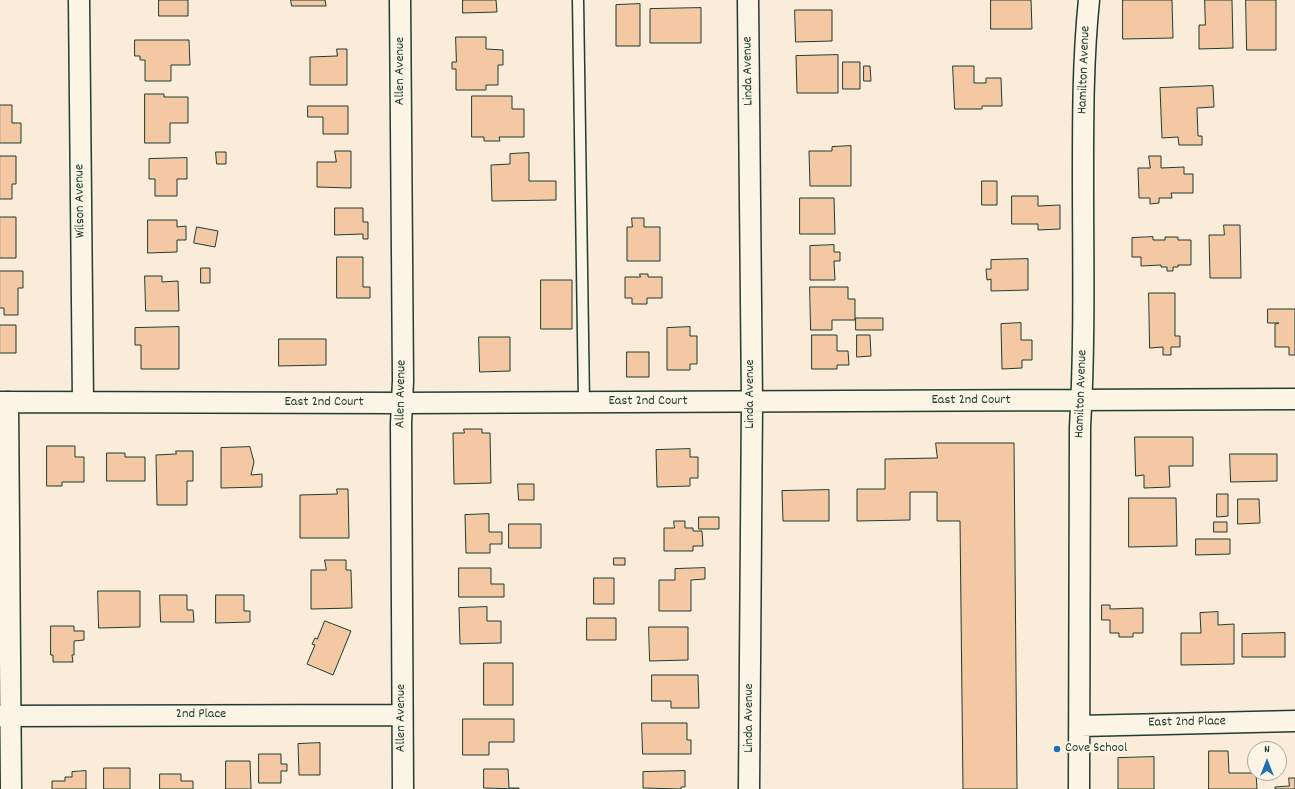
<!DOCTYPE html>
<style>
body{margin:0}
#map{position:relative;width:1295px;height:789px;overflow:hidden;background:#faecd8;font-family:Dekko,sans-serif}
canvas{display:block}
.north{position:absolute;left:1247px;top:741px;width:40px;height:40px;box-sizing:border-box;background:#fcf5e5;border:1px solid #a4ab9e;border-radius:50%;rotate:0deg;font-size:11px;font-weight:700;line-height:16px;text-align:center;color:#1f3d34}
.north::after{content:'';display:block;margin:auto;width:14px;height:18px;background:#1f6fb2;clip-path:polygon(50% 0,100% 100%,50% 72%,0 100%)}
</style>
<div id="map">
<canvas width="1295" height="789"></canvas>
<div class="north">N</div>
</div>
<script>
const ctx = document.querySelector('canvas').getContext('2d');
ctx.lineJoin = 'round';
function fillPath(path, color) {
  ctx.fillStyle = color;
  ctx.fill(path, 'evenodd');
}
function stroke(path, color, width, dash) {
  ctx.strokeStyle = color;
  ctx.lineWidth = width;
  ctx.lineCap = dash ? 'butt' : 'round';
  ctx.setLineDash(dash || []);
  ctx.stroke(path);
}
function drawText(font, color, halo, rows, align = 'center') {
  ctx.font = font + ' Dekko,sans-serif';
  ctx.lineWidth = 3.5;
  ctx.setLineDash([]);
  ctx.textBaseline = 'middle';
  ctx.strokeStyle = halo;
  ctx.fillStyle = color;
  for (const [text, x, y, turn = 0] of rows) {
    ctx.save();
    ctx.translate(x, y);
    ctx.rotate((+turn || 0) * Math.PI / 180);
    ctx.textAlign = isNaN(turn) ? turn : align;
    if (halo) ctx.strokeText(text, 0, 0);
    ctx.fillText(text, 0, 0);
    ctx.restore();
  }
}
const building = new Path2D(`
 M 159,0 L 188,0 L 188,16 L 159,16 Z
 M 291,0 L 325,0 L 326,6 L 292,6 Z
 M 463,0 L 496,0 L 497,12 L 463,13 Z
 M 991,0 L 1031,0 L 1032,29 L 991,29 Z
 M 1123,0 L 1172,0 L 1173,38 L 1123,39 Z
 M 1205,0 L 1232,0 L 1233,48 L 1199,49 L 1199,25 L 1205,25 Z
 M 1246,0 L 1276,0 L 1276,50 L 1247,50 Z
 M 640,4 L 640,46 L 616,46 L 616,5 Z
 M 701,8 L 701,43 L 650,43 L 650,9 Z
 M 795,10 L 832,10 L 832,41 L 796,42 Z
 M 456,37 L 486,37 L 486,49 L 503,50 L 503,65 L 498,65 L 498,85 L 486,85 L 486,90 L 456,90 L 456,69 L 452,69 L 452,62 L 456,62 Z
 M 135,40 L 189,40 L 190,65 L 171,65 L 171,81 L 145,81 L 145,60 L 140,60 L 140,56 L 135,56 Z
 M 337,49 L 347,49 L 347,85 L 310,85 L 310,57 L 337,56 Z
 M 838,55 L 838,93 L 797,93 L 796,56 Z
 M 843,62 L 860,62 L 860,89 L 843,89 Z
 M 864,66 L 870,66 L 871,81 L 864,81 Z
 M 953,66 L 974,66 L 974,83 L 986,83 L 986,78 L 1001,78 L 1002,106 L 982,106 L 982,109 L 955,109 Z
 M 1213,86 L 1214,107 L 1197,108 L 1198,136 L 1202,136 L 1202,145 L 1179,145 L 1178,137 L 1162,138 L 1160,88 Z
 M 145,94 L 164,94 L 164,97 L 188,97 L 188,123 L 170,123 L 170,143 L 145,143 Z
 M 472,96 L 512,96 L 512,109 L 524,109 L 524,137 L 499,137 L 500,141 L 484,141 L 484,137 L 472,137 Z
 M 0,105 L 12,105 L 12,123 L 21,123 L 21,143 L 0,143 Z
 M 308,106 L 348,106 L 348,134 L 323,134 L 323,117 L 308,117 Z
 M 851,146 L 851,186 L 810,186 L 809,151 L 832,151 L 832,147 Z
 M 335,151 L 351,151 L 351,188 L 317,187 L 317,162 L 336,162 Z
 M 216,152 L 226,152 L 226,164 L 217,164 Z
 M 529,153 L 529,181 L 556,181 L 556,200 L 492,201 L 491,165 L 510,164 L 510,154 Z
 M 0,156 L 16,156 L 16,184 L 12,184 L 12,199 L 0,199 Z
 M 1149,156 L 1161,156 L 1161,168 L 1184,167 L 1184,174 L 1193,174 L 1193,193 L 1171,193 L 1172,198 L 1159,198 L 1159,203 L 1150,204 L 1150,198 L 1139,198 L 1138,168 L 1150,168 Z
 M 187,158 L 187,179 L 177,179 L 177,196 L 155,196 L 155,179 L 149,179 L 149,159 Z
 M 982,181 L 997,181 L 997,205 L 982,205 Z
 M 1012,196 L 1038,196 L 1038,206 L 1060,205 L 1060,229 L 1038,230 L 1038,224 L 1012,224 Z
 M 800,198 L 834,198 L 835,234 L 800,234 Z
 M 335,208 L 363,208 L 363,222 L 368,222 L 368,239 L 363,239 L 363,234 L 335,235 Z
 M 0,217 L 16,217 L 16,258 L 0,258 Z
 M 632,218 L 644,218 L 644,227 L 660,227 L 660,261 L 627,261 L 627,227 L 632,227 Z
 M 148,220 L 177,220 L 177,227 L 186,226 L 186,240 L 177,240 L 177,252 L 148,253 Z
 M 1224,225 L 1240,225 L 1241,278 L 1210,278 L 1209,235 L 1224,235 Z
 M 197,227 L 218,231 L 215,247 L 194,243 Z
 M 1153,237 L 1153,240 L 1165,240 L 1165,237 L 1178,237 L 1178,240 L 1191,240 L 1191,265 L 1178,265 L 1178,267 L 1173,267 L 1173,271 L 1167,271 L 1167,267 L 1161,267 L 1161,265 L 1141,266 L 1141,257 L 1132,257 L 1132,238 Z
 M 834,245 L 834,252 L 840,252 L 840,261 L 834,261 L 835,280 L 810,280 L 810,246 Z
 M 337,257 L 363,257 L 363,287 L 370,287 L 370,298 L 337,298 Z
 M 1028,259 L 1028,290 L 991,291 L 991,279 L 987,280 L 986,269 L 991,269 L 991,260 Z
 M 201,268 L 210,268 L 210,283 L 201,283 Z
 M 0,271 L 23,271 L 23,288 L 18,288 L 18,315 L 4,315 L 4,308 L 0,308 Z
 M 640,274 L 648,274 L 648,277 L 662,277 L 662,298 L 647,298 L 647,304 L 632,304 L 632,298 L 625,298 L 625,277 L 640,277 Z
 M 145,276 L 162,276 L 162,282 L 178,281 L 179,311 L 146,311 Z
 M 541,280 L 572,280 L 572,329 L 541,329 Z
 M 810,287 L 848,287 L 848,299 L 855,299 L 855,320 L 832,320 L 832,330 L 811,330 Z
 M 1149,293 L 1175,293 L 1175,336 L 1180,336 L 1180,347 L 1171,347 L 1171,355 L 1163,355 L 1163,347 L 1150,348 Z
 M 1268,309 L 1295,309 L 1295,355 L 1289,355 L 1289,347 L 1275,347 L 1275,324 L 1279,323 L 1268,323 Z
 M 856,318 L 883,318 L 883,330 L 856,330 Z
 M 1021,323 L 1021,340 L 1032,340 L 1032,360 L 1022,360 L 1022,368 L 1002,369 L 1001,324 Z
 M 0,325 L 16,325 L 16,353 L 0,353 Z
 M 179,327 L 179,369 L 141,369 L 141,345 L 135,345 L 135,328 Z
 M 690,327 L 690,336 L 697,336 L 697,364 L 690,364 L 690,370 L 667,370 L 667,328 Z
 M 812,335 L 837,335 L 837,351 L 848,351 L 849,365 L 837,365 L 837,369 L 812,369 Z
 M 857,335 L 870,335 L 871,356 L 857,357 Z
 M 479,337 L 510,337 L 510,371 L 480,372 Z
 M 279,339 L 326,339 L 326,365 L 279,366 Z
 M 627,352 L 649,352 L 649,377 L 627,377 Z
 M 464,429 L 482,429 L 482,433 L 490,433 L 491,483 L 454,484 L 453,433 L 464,433 Z
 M 1135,437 L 1193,437 L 1193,466 L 1169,466 L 1170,487 L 1144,488 L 1144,475 L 1136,476 Z
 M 936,443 L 1014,443 L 1017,789 L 963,789 L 960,521 L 937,521 L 937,492 L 910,492 L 910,520 L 857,521 L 857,489 L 885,489 L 885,459 L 937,458 Z
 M 47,446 L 75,446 L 75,457 L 84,457 L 84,482 L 62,482 L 62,486 L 47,486 Z
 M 250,447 L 254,462 L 251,475 L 262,474 L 262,487 L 221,488 L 221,448 Z
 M 690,449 L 690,457 L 698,457 L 698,478 L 690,478 L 690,486 L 657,487 L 656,450 Z
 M 176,451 L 193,451 L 193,481 L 187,481 L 187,505 L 157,505 L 156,455 L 176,454 Z
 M 107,453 L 125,453 L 125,457 L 145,457 L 145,481 L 107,481 Z
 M 1230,454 L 1277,454 L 1277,481 L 1231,482 Z
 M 518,484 L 534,484 L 534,500 L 519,500 Z
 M 337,489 L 348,489 L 349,538 L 300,538 L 300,495 L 337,494 Z
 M 829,490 L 829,521 L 783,521 L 782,491 Z
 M 1217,494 L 1228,494 L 1228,516 L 1217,517 Z
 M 1129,498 L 1176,498 L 1177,546 L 1129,547 Z
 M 1238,499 L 1259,499 L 1260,523 L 1238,524 Z
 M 489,514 L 489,532 L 502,532 L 502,544 L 490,544 L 490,553 L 466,553 L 465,515 Z
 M 699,517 L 719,517 L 719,529 L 699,529 Z
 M 674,521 L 685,521 L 685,528 L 693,528 L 693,531 L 702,531 L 703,546 L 693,546 L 693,551 L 664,551 L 664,528 L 674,528 Z
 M 1214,522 L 1227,522 L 1227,532 L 1214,532 Z
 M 509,524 L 541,524 L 541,548 L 509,548 Z
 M 1196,539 L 1230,539 L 1230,554 L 1196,555 Z
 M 614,558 L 625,558 L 625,565 L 614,565 Z
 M 325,560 L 346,560 L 346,570 L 351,570 L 352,608 L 311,609 L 311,570 L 326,570 Z
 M 459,568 L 491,568 L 491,584 L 504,584 L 504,597 L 459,597 Z
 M 705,568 L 705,579 L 691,580 L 691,611 L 659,611 L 659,580 L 675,580 L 675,569 Z
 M 594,578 L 614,578 L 614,604 L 594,604 Z
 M 98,591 L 140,591 L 140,627 L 99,628 Z
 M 160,595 L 187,595 L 187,610 L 193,610 L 194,622 L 161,622 Z
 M 216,595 L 244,595 L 244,611 L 250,611 L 250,622 L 216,623 Z
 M 1102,605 L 1110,605 L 1110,609 L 1143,608 L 1143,633 L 1133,633 L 1133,637 L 1119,637 L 1119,633 L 1110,633 L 1110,620 L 1102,620 Z
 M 487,607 L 487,621 L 501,621 L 501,643 L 460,644 L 459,608 Z
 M 1218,612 L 1218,625 L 1234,624 L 1234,664 L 1181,665 L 1181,633 L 1201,633 L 1200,613 Z
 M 587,618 L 616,618 L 616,640 L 587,640 Z
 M 325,621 L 351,631 L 333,675 L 307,664 L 315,645 L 312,644 L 315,638 L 317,639 Z
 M 51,626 L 74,626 L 74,631 L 84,631 L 84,640 L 74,641 L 74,655 L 72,655 L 73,662 L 53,662 L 53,655 L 51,655 Z
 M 649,627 L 688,627 L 688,660 L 650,661 Z
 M 1285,633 L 1285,657 L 1242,657 L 1242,634 Z
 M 484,663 L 513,663 L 513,705 L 484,705 Z
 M 652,675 L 698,675 L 699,708 L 671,708 L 671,701 L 652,701 Z
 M 463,719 L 514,719 L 514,742 L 489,742 L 489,755 L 463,755 Z
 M 642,723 L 687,723 L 687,740 L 691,740 L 691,754 L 643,754 Z
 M 320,743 L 320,775 L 299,775 L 298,744 Z
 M 1209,751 L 1228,751 L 1229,773 L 1256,773 L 1257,789 L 1209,789 Z
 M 259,754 L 281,754 L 281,764 L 287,764 L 287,771 L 281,771 L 281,783 L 259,783 Z
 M 1154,757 L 1154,789 L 1118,789 L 1118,758 Z
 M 226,761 L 250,761 L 251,789 L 226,789 Z
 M 104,768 L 130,768 L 130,789 L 104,789 Z
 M 484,769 L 508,769 L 509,788 L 519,788 L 519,789 L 484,788 Z
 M 86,771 L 86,789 L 52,789 L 52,781 L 65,781 L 65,777 L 72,777 L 72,772 Z
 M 685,771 L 685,787 L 681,787 L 681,789 L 643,788 L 643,772 Z
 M 160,774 L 181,774 L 181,781 L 193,781 L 193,789 L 160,789 Z
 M 1289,778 L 1295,778 L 1295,789 L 1275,789 L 1275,787 L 1289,786 Z`);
fillPath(building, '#f3c8a2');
stroke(building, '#1f3d34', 1);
const service = new Path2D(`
 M 578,0 L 584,402`);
const minor = new Path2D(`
 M 79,0 L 83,402
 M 400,0 L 403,381 L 401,424 L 403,789
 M 748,0 L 752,402 L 749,789
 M 0,402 L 402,403 L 1295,399
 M 8,402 L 11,789
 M 0,716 L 402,715
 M 1080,726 L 1295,721
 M 1079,789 L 1080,427 C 1085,343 1083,259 1083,176 C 1083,117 1083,58 1089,0`);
stroke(service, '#1f3d34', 13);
stroke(minor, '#1f3d34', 23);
stroke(service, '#fcf5e5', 10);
stroke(minor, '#fcf5e5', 20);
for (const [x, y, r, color] of [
 [1057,749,4,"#1f6fb2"]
]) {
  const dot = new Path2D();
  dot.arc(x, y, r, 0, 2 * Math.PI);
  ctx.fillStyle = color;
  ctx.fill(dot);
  stroke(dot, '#fcf5e5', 1.5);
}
drawText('14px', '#1f3d34', '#fcf5e5', [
 ["Hamilton Avenue",1085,70,-88],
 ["Allen Avenue",401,71,-90],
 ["Linda Avenue",749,71,-91],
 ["Wilson Avenue",81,201,-91],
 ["Allen Avenue",402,394,-89],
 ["Linda Avenue",751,394,-90],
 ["Hamilton Avenue",1082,394,-88],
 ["East 2nd Court",971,401],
 ["East 2nd Court",648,402],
 ["East 2nd Court",324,403],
 ["2nd Place",201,715],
 ["Allen Avenue",402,718,-90],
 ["Linda Avenue",750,718,-90],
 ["East 2nd Place",1187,723,-1]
]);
drawText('14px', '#1f3d34', '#fcf5e5', [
 ["Cove School",1065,749]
], 'left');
</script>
